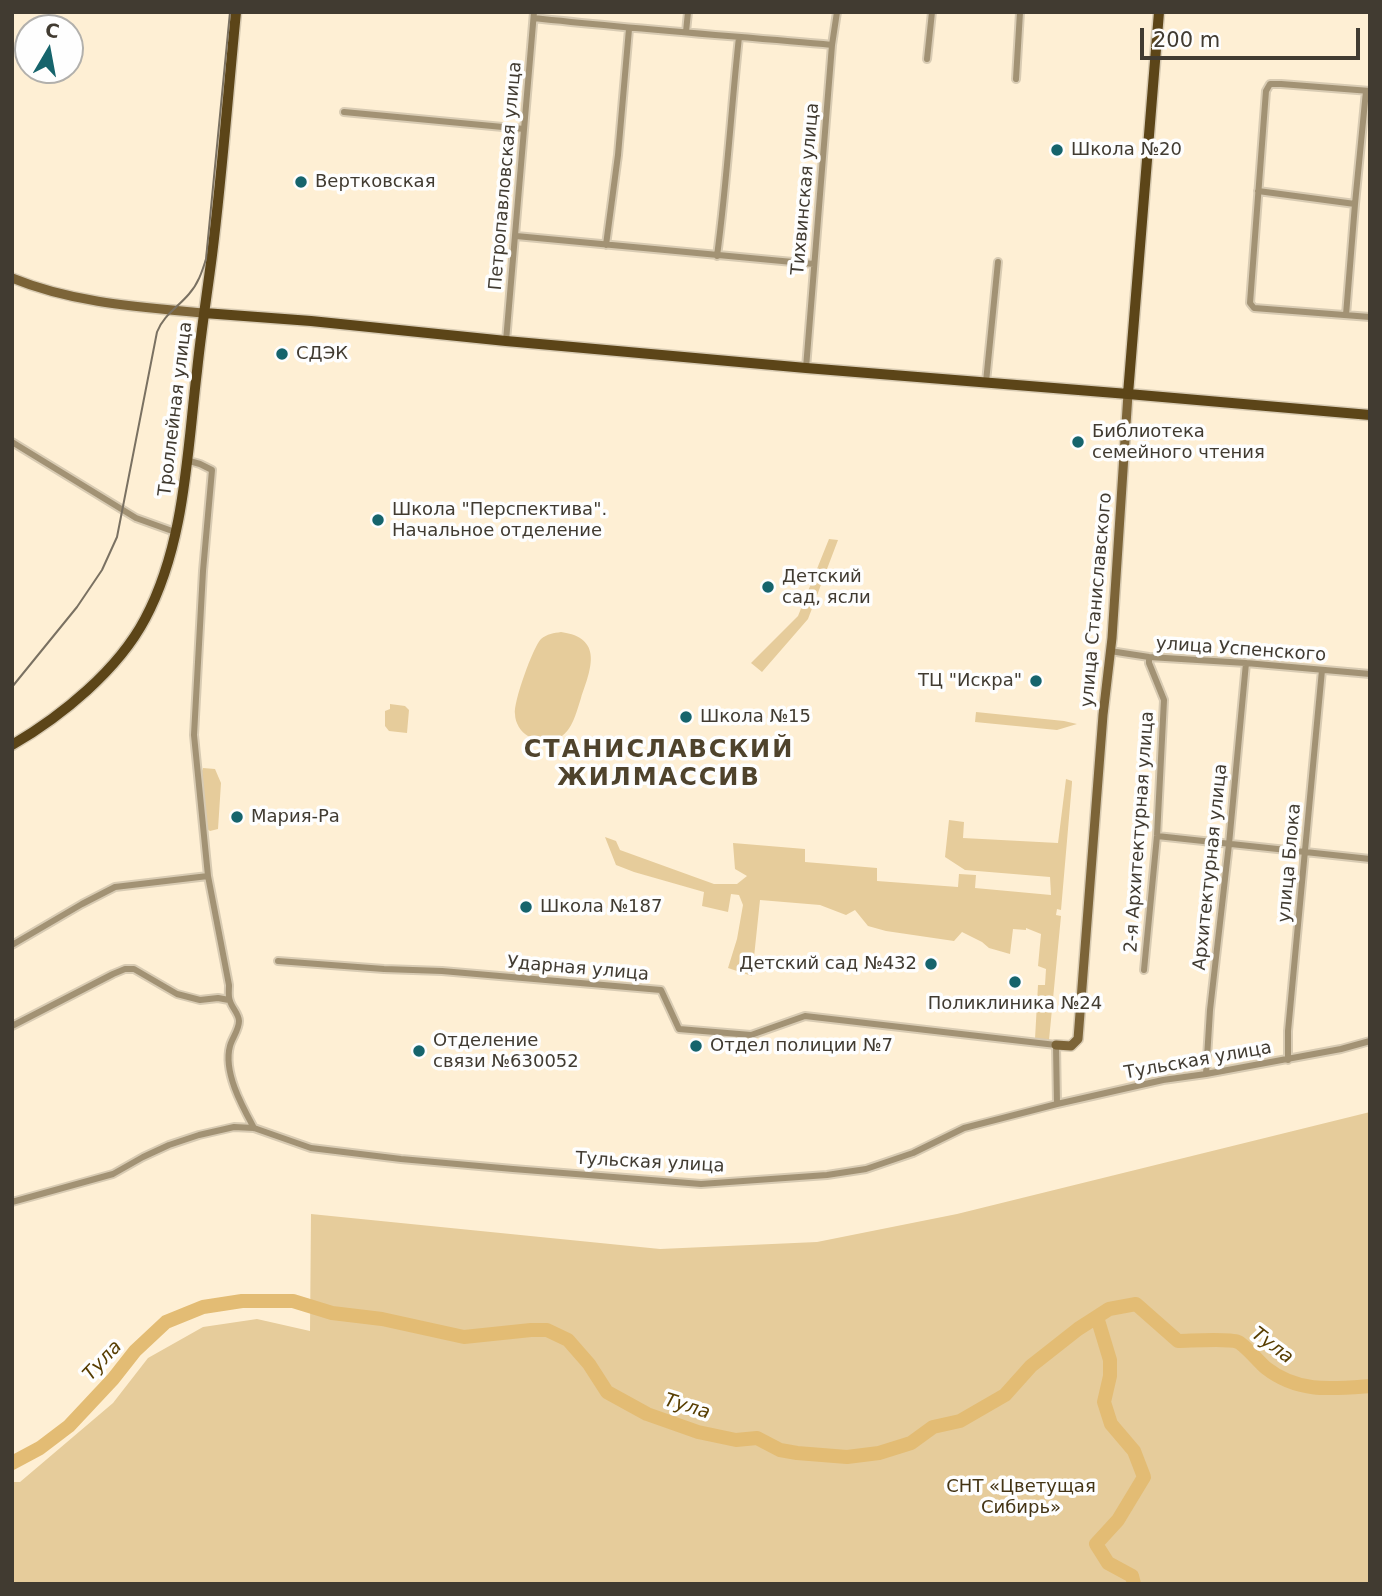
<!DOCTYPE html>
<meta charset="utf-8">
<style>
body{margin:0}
#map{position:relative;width:1382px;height:1596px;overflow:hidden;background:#feefd4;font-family:"DejaVu Sans",sans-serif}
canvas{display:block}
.frame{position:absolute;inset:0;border:14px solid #413b31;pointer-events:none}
.north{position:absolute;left:14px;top:14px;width:70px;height:70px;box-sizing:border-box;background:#fefefe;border:2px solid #b2b0ac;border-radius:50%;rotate:10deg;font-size:19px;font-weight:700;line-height:28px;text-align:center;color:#413b31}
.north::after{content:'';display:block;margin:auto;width:24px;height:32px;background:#16646c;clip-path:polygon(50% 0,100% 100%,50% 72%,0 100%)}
.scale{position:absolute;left:1140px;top:28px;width:220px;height:32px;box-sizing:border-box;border:4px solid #413b31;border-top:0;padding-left:9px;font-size:21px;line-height:24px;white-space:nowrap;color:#413b31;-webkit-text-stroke:5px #fefefe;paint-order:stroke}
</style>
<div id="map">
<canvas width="1382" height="1596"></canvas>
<div class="frame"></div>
<div class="north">С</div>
<div class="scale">200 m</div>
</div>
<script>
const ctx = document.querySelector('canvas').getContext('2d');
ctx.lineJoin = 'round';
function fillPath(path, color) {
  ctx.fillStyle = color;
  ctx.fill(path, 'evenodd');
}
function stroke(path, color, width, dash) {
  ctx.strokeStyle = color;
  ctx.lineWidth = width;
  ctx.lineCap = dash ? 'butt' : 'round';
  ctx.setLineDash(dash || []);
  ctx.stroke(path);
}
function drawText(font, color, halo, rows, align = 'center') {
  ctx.font = font + ' "DejaVu Sans",sans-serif';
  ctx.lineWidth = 7;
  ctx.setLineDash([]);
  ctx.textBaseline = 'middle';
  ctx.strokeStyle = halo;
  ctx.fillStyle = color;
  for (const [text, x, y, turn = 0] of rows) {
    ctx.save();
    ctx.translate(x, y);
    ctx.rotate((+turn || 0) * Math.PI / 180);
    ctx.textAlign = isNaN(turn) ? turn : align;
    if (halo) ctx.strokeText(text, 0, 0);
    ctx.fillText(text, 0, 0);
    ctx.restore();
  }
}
fillPath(new Path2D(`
 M 829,539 L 838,540 L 808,619 L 762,672 L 751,663 L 798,616 Z
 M 561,632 C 604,638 591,669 581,698 C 575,716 571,739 548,741 C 541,742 534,741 528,736 C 521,732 515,723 515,714 C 513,703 533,647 541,639 C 547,634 554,633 561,632 Z
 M 390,704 L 405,706 L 409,710 L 407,733 L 389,731 L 385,726 L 385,711 L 390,709 Z
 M 976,712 L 1064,721 L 1077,724 L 1057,730 L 975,722 Z
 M 203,768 L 215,769 L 221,783 L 218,829 L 210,831 L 207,829 L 202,771 Z
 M 1066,779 L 1072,781 L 1072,783 L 1061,910 L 1057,909 L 1056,915 L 1061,916 L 1049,1040 L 1035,1039 L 1038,985 L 1045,985 L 1046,969 L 1038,966 L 1041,934 L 1026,928 L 1026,930 L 1013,929 L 1010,954 L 989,948 L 982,942 L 962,932 L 954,941 L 886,931 L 868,926 L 855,910 L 846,915 L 820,905 L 760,900 L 752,976 L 728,968 L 737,939 L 743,905 L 739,895 L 731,894 L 728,912 L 702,906 L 704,892 L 634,872 L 616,865 L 605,837 L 616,841 L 620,850 L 714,884 L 737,884 L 747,876 L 735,869 L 733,843 L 805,849 L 805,862 L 877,868 L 877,881 L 958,887 L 959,874 L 976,875 L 975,888 L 1051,895 L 1050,877 L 965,870 L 945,857 L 949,820 L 964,822 L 963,838 L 1058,843 Z
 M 1370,1112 L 1370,1584 L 12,1584 L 12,1482 L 20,1482 L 113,1403 L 148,1358 L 203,1327 L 257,1319 L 310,1331 L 311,1214 L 660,1249 L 817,1242 L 957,1214 Z`), '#e6cc9b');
stroke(new Path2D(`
 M 1097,1317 L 1110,1360 L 1110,1376 L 1104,1402 L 1111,1424 L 1134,1451 L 1144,1477 L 1118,1520 L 1096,1544 L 1108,1563 L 1132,1576 L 1134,1584
 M 12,1463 L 40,1448 L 69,1426 L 113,1379 L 135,1351 L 166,1322 L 203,1307 L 242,1301 L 293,1301 L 332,1313 L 382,1319 L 464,1337 L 531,1330 L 547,1330 L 568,1340 L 589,1364 L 607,1392 L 647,1414 L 698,1432 L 736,1440 L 757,1438 L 780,1450 L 797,1453 L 847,1457 L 879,1453 L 911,1443 L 933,1427 L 960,1421 L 1005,1395 L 1031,1366 L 1078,1329 L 1109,1309 L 1136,1304 L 1178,1341 C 1190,1341 1228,1338 1238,1342 C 1245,1345 1259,1362 1266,1368 C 1298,1393 1331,1389 1370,1386`), '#e3bc74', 14);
const street = new Path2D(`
 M 534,18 C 633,29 733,36 832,45
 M 686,32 L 688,12
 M 927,59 L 932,12
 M 1016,79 L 1020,12
 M 1370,91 L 1281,84 L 1270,84 L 1266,91 L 1250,303 L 1254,308 L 1370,317
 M 344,112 L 524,129
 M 1258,191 L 1355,204
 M 516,236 L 814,264
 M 606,245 L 618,155 L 629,29
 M 717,256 C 727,183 731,110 739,37
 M 1346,315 L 1355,204 L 1366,91
 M 506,341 L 534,12
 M 806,368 L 832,45 L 837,12
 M 986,382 L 998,262
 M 12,442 L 136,518 L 175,532
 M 186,460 L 200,464 L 212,470 L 203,571 L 194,735 L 208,876 L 229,985 C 229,990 228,997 230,1001 C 232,1008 239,1014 239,1021 C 239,1030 232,1038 230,1046 C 223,1072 242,1106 254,1128
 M 1110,651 L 1149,657 L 1246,663 L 1370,674
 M 1157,836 L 1370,859
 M 12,945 L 82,904 L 115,887 L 208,876
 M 278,961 L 384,969 L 442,971 L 661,990 L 679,1029 L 751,1035 L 805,1016 L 1056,1045 L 1057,1104
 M 1144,970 L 1157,836 L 1164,700 L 1149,663 L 1149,657
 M 12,1026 L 113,974 L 125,969 L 134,969 L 177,994 L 200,1000 L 218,998 L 229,1000
 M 1288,1060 L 1288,1031 L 1322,670
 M 1206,1074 L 1210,1010 L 1229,844 L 1246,663
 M 12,1202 L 113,1174 L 143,1157 L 169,1145 L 199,1135 L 234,1127 L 254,1128 L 311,1148 L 401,1159 L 513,1169 L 701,1184 L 827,1175 L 866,1169 L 913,1153 L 964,1128 L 1057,1104 L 1163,1080 L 1206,1074 L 1341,1049 L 1370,1041`);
const secondary = new Path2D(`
 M 12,278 C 73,303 139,307 204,313
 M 1056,1045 L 1071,1046 L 1078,1039 L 1103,715 L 1112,638 L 1128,394`);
const primary = new Path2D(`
 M 204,313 L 311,321 L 506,341 L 806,368 L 1128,394 L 1370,415
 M 1128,394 L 1159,12
 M 12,745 C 62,716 118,670 145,619 C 185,544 187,453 197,371 C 201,332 207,294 212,255 C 222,175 228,93 236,12`);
stroke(street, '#d8cbb3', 10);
stroke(secondary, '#d8cbb3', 12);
stroke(primary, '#d8cbb3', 13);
stroke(street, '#a29274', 6);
stroke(secondary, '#7c6438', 9);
stroke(primary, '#5c4518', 10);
stroke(new Path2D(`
 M 12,687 L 77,607 L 102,570 L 117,537 L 157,332 C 163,316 178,307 189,294 C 198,284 202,272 206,259 L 230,12`), '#7a7162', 2);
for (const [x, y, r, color] of [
 [1057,150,7,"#16646c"],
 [301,182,7,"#16646c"],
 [282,354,7,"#16646c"],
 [1078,442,7,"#16646c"],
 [378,520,7,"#16646c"],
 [768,587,7,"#16646c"],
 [1036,681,7,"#16646c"],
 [686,717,7,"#16646c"],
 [237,817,7,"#16646c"],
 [526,907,7,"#16646c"],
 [931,964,7,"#16646c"],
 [1015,982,7,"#16646c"],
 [696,1046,7,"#16646c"],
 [419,1051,7,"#16646c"]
]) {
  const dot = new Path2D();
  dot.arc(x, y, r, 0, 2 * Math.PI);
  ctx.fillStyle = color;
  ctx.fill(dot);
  stroke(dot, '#fefefe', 2.5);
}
drawText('18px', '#413b31', '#fefefe', [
 ["Школа №20",1071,150],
 ["Вертковская",315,182],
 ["СДЭК",296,354],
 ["Библиотека",1092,432],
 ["семейного чтения",1092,453],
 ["Школа \"Перспектива\".",392,510],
 ["Начальное отделение",392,531],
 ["Детский",782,577],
 ["сад, ясли",782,598],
 ["ТЦ \"Искра\"",1022,681,"right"],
 ["Школа №15",700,717],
 ["Мария-Ра",251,817],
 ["Школа №187",540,907],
 ["Детский сад №432",917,964,"right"],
 ["Поликлиника №24",1015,1004,"center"],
 ["Отделение",433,1041],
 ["связи №630052",433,1062],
 ["Отдел полиции №7",710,1046]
], 'left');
drawText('18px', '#413b31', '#fefefe', [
 ["Петропавловская улица",506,176,-85],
 ["Тихвинская улица",806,189,-85],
 ["Троллейная улица",176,409,-83],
 ["улица Станиславского",1097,600,-85],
 ["улица Успенского",1241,650,4],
 ["2-я Архитектурная улица",1140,832,-86],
 ["улица Блока",1290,863,-85],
 ["Архитектурная улица",1211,867,-84],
 ["Ударная улица",578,969,5],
 ["Тульская улица",1198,1061,-10],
 ["Тульская улица",650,1163,3]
]);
drawText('18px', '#443414', '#fefefe', [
 ["СНТ «Цветущая",1021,1487],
 ["Сибирь»",1021,1508]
]);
drawText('italic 19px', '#573d00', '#fefefe', [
 ["Тула",1272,1346,37],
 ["Тула",103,1361,-47],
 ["Тула",687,1407,17]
]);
ctx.letterSpacing = '2px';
drawText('bold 24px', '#4f432c', '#fefefe', [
 ["СТАНИСЛАВСКИЙ",659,751],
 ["ЖИЛМАССИВ",659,779]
]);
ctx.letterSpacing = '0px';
</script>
